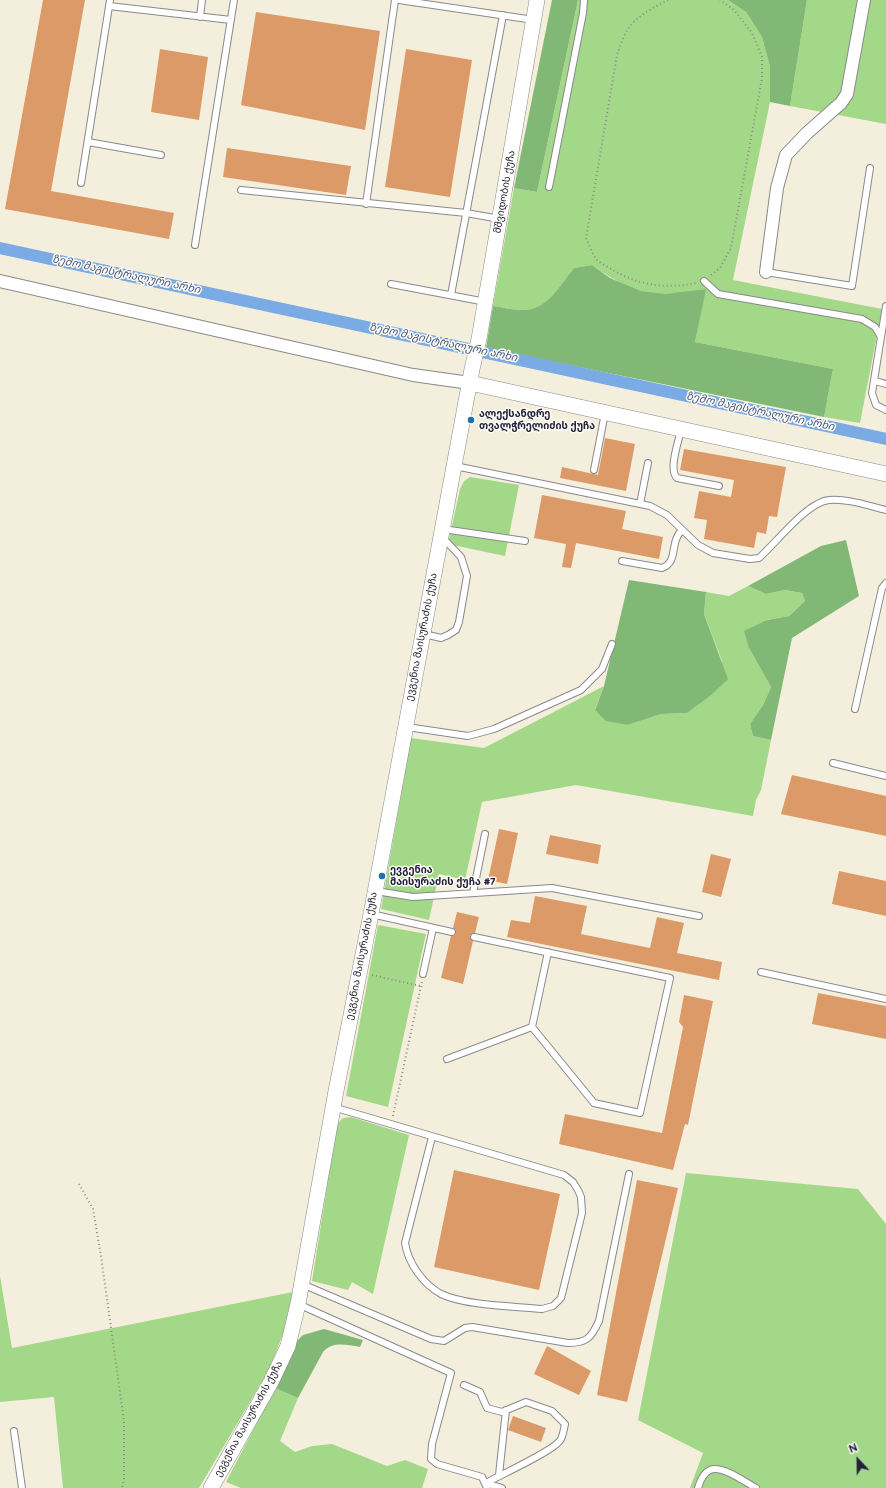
<!DOCTYPE html>
<meta charset="utf-8">
<style>
body{margin:0}
#map{position:relative;width:886px;height:1488px;overflow:hidden;background:#f4efdc;font-family:"Balsamiq Sans",sans-serif}
canvas{display:block}
.north{position:absolute;left:838px;top:1440px;width:40px;height:40px;-webkit-text-stroke:3px #fdfcf7;paint-order:stroke;rotate:338deg;font-size:11px;font-weight:700;line-height:16px;text-align:center;color:#22223b}
.north::after{content:'';display:block;margin:auto;width:14px;height:18px;background:#22223b;clip-path:polygon(50% 0,100% 100%,50% 72%,0 100%)}
</style>
<div id="map">
<canvas width="886" height="1488"></canvas>
<div class="north">N</div>
</div>
<script>
const ctx = document.querySelector('canvas').getContext('2d');
ctx.lineJoin = 'round';
function fillPath(path, color) {
  ctx.fillStyle = color;
  ctx.fill(path, 'evenodd');
}
function stroke(path, color, width, dash) {
  ctx.strokeStyle = color;
  ctx.lineWidth = width;
  ctx.lineCap = dash ? 'butt' : 'round';
  ctx.setLineDash(dash || []);
  ctx.stroke(path);
}
function drawText(font, color, halo, rows, align = 'center') {
  ctx.font = font + ' "Balsamiq Sans","Noto Sans Georgian",sans-serif';
  ctx.lineWidth = 3;
  ctx.setLineDash([]);
  ctx.textBaseline = 'middle';
  ctx.strokeStyle = halo;
  ctx.fillStyle = color;
  for (const [text, x, y, turn = 0] of rows) {
    ctx.save();
    ctx.translate(x, y);
    ctx.rotate((+turn || 0) * Math.PI / 180);
    ctx.textAlign = isNaN(turn) ? turn : align;
    if (halo) ctx.strokeText(text, 0, 0);
    ctx.fillText(text, 0, 0);
    ctx.restore();
  }
}
fillPath(new Path2D(`
 M 578,0 L 728,0 L 746,12 L 762,37 L 770,67 L 770,102 L 733,280 L 882,309 L 860,423 L 824,417 L 833,369 L 695,342 L 705,289 C 692,291 679,294 665,294 C 639,295 613,280 592,265 L 574,268 C 559,286 547,311 521,310 C 512,310 502,307 493,306 L 514,188 L 537,192 Z
 M 807,0 L 886,0 L 886,124 L 790,106 Z
 M 470,477 L 519,485 L 505,556 L 448,544 L 460,489 L 464,481 Z
 M 748,586 L 766,594 L 785,590 L 802,593 L 805,601 L 789,616 L 766,620 L 749,648 L 771,687 L 763,705 L 750,724 L 753,736 L 771,740 L 761,790 L 756,800 L 753,816 L 576,785 L 482,802 L 465,880 L 439,874 L 429,920 L 381,909 L 411,738 L 484,748 L 604,686 L 595,709 L 628,725 L 661,714 L 687,713 L 722,661 L 704,614 L 706,592 L 729,596 Z
 M 378,925 L 426,934 L 388,1107 L 346,1096 Z
 M 351,1117 L 409,1135 L 373,1294 L 352,1282 L 348,1290 L 312,1281 L 337,1124 L 343,1118 Z
 M 686,1173 L 858,1189 L 886,1224 L 886,1488 L 690,1488 L 703,1453 L 638,1420 Z
 M 0,1276 L 12,1348 L 293,1292 L 284,1331 L 270,1368 L 199,1488 L 63,1488 L 54,1397 L 0,1402 Z
 M 275,1388 L 298,1398 L 280,1441 L 295,1452 L 312,1446 L 332,1444 L 387,1466 L 405,1460 L 428,1469 L 422,1488 L 241,1488 L 226,1482 Z`), '#a3d889');
fillPath(new Path2D(`
 M 552,0 L 578,0 L 537,192 L 514,188 Z
 M 728,0 L 807,0 L 790,106 L 770,102 L 770,67 L 762,37 L 746,12 Z
 M 592,265 L 610,278 L 641,291 L 665,294 L 706,289 L 695,342 L 833,369 L 824,417 L 486,348 L 493,306 C 502,307 512,310 521,310 C 547,311 559,286 574,268 Z
 M 846,540 L 859,596 L 792,638 L 771,740 L 753,736 L 750,724 L 763,705 L 771,687 L 749,648 L 744,631 L 767,620 L 789,616 L 805,601 L 802,593 L 785,590 L 766,594 L 748,586 L 821,546 Z
 M 629,580 L 706,592 L 704,614 L 728,679 L 711,695 L 687,713 L 661,714 L 628,725 L 606,721 L 595,710 L 604,686 Z
 M 324,1329 L 363,1340 L 360,1347 C 346,1345 333,1341 323,1352 L 298,1398 L 275,1388 L 295,1343 L 303,1335 Z`), '#82b875');
stroke(new Path2D(`
 M 0,248 L 886,439`), '#7aabe5', 12);
fillPath(new Path2D(`
 M 43,0 L 85,0 L 51,191 L 174,213 L 169,239 L 5,209 Z
 M 256,12 L 380,31 L 365,130 L 241,105 Z
 M 160,49 L 208,57 L 199,120 L 151,112 Z
 M 406,49 L 472,60 L 450,197 L 385,187 Z
 M 227,148 L 351,166 L 346,195 L 223,177 Z
 M 605,438 L 635,444 L 626,491 L 560,478 L 562,467 L 598,475 Z
 M 684,449 L 786,467 L 777,517 L 769,516 L 766,534 L 757,532 L 754,548 L 704,539 L 707,520 L 694,518 L 699,491 L 731,497 L 734,480 L 680,470 Z
 M 542,495 L 626,511 L 622,529 L 663,537 L 659,559 L 576,543 L 571,568 L 562,567 L 566,544 L 534,538 Z
 M 792,775 L 886,796 L 886,836 L 781,814 Z
 M 499,829 L 518,833 L 507,884 L 488,880 Z
 M 550,835 L 601,845 L 598,864 L 546,854 Z
 M 711,854 L 731,859 L 721,897 L 702,892 Z
 M 839,871 L 886,881 L 886,916 L 832,904 Z
 M 535,896 L 587,906 L 581,934 L 650,948 L 657,917 L 684,923 L 677,953 L 722,962 L 719,980 L 507,937 L 511,920 L 530,923 Z
 M 457,912 L 479,917 L 475,933 L 472,933 L 470,936 L 470,939 L 473,941 L 463,984 L 441,978 L 451,936 L 454,936 L 456,933 L 456,930 L 453,928 Z
 M 818,993 L 886,1006 L 886,1039 L 812,1024 Z
 M 684,995 L 713,1001 L 688,1125 L 685,1124 L 673,1170 L 559,1144 L 565,1114 L 662,1133 L 683,1027 L 679,1022 Z
 M 454,1170 L 560,1194 L 539,1290 L 434,1267 Z
 M 637,1180 L 678,1188 L 627,1402 L 597,1395 Z
 M 547,1346 L 591,1371 L 579,1395 L 534,1374 Z
 M 513,1416 L 546,1428 L 541,1442 L 508,1430 Z`), '#db9a67');
const service = new Path2D(`
 M 399,0 L 534,20
 M 109,6 L 231,20
 M 200,17 L 202,0
 M 88,142 L 161,155
 M 81,183 L 110,0
 M 549,187 L 583,13 L 584,0
 M 241,190 L 466,213 L 500,219
 M 366,204 L 395,0
 M 195,245 L 234,0
 M 766,272 L 852,286 L 870,168
 M 704,281 L 718,294 L 862,319 L 875,327 L 881,337
 M 391,284 L 486,302
 M 451,295 L 503,15
 M 886,306 L 872,393 L 876,405 L 886,410
 M 875,381 L 886,384
 M 681,429 C 679,441 668,469 677,478 L 719,486
 M 455,466 L 650,506 L 667,515 L 698,545 L 713,553 L 750,559 L 759,558 C 776,543 807,502 829,500 C 846,498 869,506 886,510
 M 594,470 L 605,413
 M 640,504 L 648,463
 M 443,529 L 525,541
 M 622,561 L 662,568 C 679,562 669,542 682,530
 M 424,634 L 441,638 L 448,635 L 456,630 L 459,622 L 467,576 L 461,557 L 443,538
 M 855,709 L 882,588 L 886,583
 M 407,727 L 468,736 L 494,729 L 581,690 L 602,669 L 612,644
 M 833,763 L 886,776
 M 376,891 L 413,897 L 552,888 L 699,916
 M 473,893 L 485,834
 M 371,914 L 452,932
 M 474,937 L 670,978 L 640,1113 L 594,1103 L 532,1027 L 548,952
 M 761,972 L 886,999
 M 423,974 L 433,928
 M 447,1059 L 532,1027
 M 333,1107 L 564,1175 L 573,1182 L 578,1190 L 581,1197 L 582,1213 L 561,1298 L 553,1306 L 542,1309 C 513,1306 467,1306 441,1294 C 423,1284 408,1263 405,1243 L 432,1137
 M 302,1284 L 431,1339 L 444,1341 L 465,1328 L 472,1327 L 568,1343 C 587,1343 591,1338 599,1321 L 629,1174
 M 298,1304 L 451,1373 L 432,1444 L 431,1459 L 437,1464 L 482,1477 L 487,1488
 M 464,1385 L 480,1392 L 487,1408 L 502,1412 L 526,1402 L 552,1411 L 565,1424 C 564,1429 563,1435 561,1439 C 556,1450 500,1475 486,1483
 M 14,1431 L 22,1488
 M 499,1475 L 506,1410
 M 486,1483 L 502,1488
 M 698,1488 C 700,1481 703,1473 710,1470 C 722,1465 745,1482 756,1488`);
const minor = new Path2D(`
 M 766,272 L 777,188 L 786,155 L 807,133 L 841,103 L 847,94 L 864,0
 M 0,281 L 413,375 L 470,383`);
const tertiary = new Path2D(`
 M 470,383 L 886,474
 M 211,1488 L 271,1382 L 288,1346 L 298,1304 L 336,1091 L 371,914 L 472,369 L 479,339 L 537,0`);
stroke(service, '#8b888c', 8);
stroke(minor, '#8b888c', 14);
stroke(tertiary, '#8b888c', 16);
stroke(new Path2D(`
 M 668,0 C 654,7 637,16 628,29 C 623,36 620,47 617,55 L 586,238 C 589,245 592,254 597,260 C 601,264 608,267 613,270 C 640,286 666,289 697,283
 M 711,275 L 720,268 L 731,248 L 762,78 L 762,57 L 752,33 L 734,10 L 720,0
 M 372,975 L 420,986
 M 393,1116 L 422,981
 M 79,1184 L 93,1209 L 101,1256 L 124,1421 L 124,1479 L 122,1488`), '#8b888c', 2, [1, 3]);
stroke(service, '#fff', 6);
stroke(minor, '#fff', 12);
stroke(tertiary, '#fff', 15);
for (const [x, y, r, color] of [
 [471,420,4,"#1f6fb2"],
 [382,876,4,"#1f6fb2"]
]) {
  const dot = new Path2D();
  dot.arc(x, y, r, 0, 2 * Math.PI);
  ctx.fillStyle = color;
  ctx.fill(dot);
  stroke(dot, '#fdfcf7', 1.5);
}
drawText('10px', '#22223b', '#fdfcf7', [
 ["მშვიდობის ქუჩა",505,192,-80],
 ["ევგენია მაისურაძის ქუჩა",422,637,-79],
 ["ევგენია მაისურაძის ქუჩა",362,956,-79],
 ["ევგენია მაისურაძის ქუჩა",249,1419,-61]
]);
drawText('bold 10px', '#22223b', '#fdfcf7', [
 ["ალექსანდრე",479,414],
 ["თვალჭრელიძის ქუჩა",479,426],
 ["ევგენია",390,870],
 ["მაისურაძის ქუჩა #7",390,882]
], 'left');
drawText('italic 11px', '#45597f', '#fdfcf7', [
 ["ზემო მაგისტრალური არხი",126,275,12],
 ["ზემო მაგისტრალური არხი",443,343,12],
 ["ზემო მაგისტრალური არხი",760,412,12]
]);
</script>
